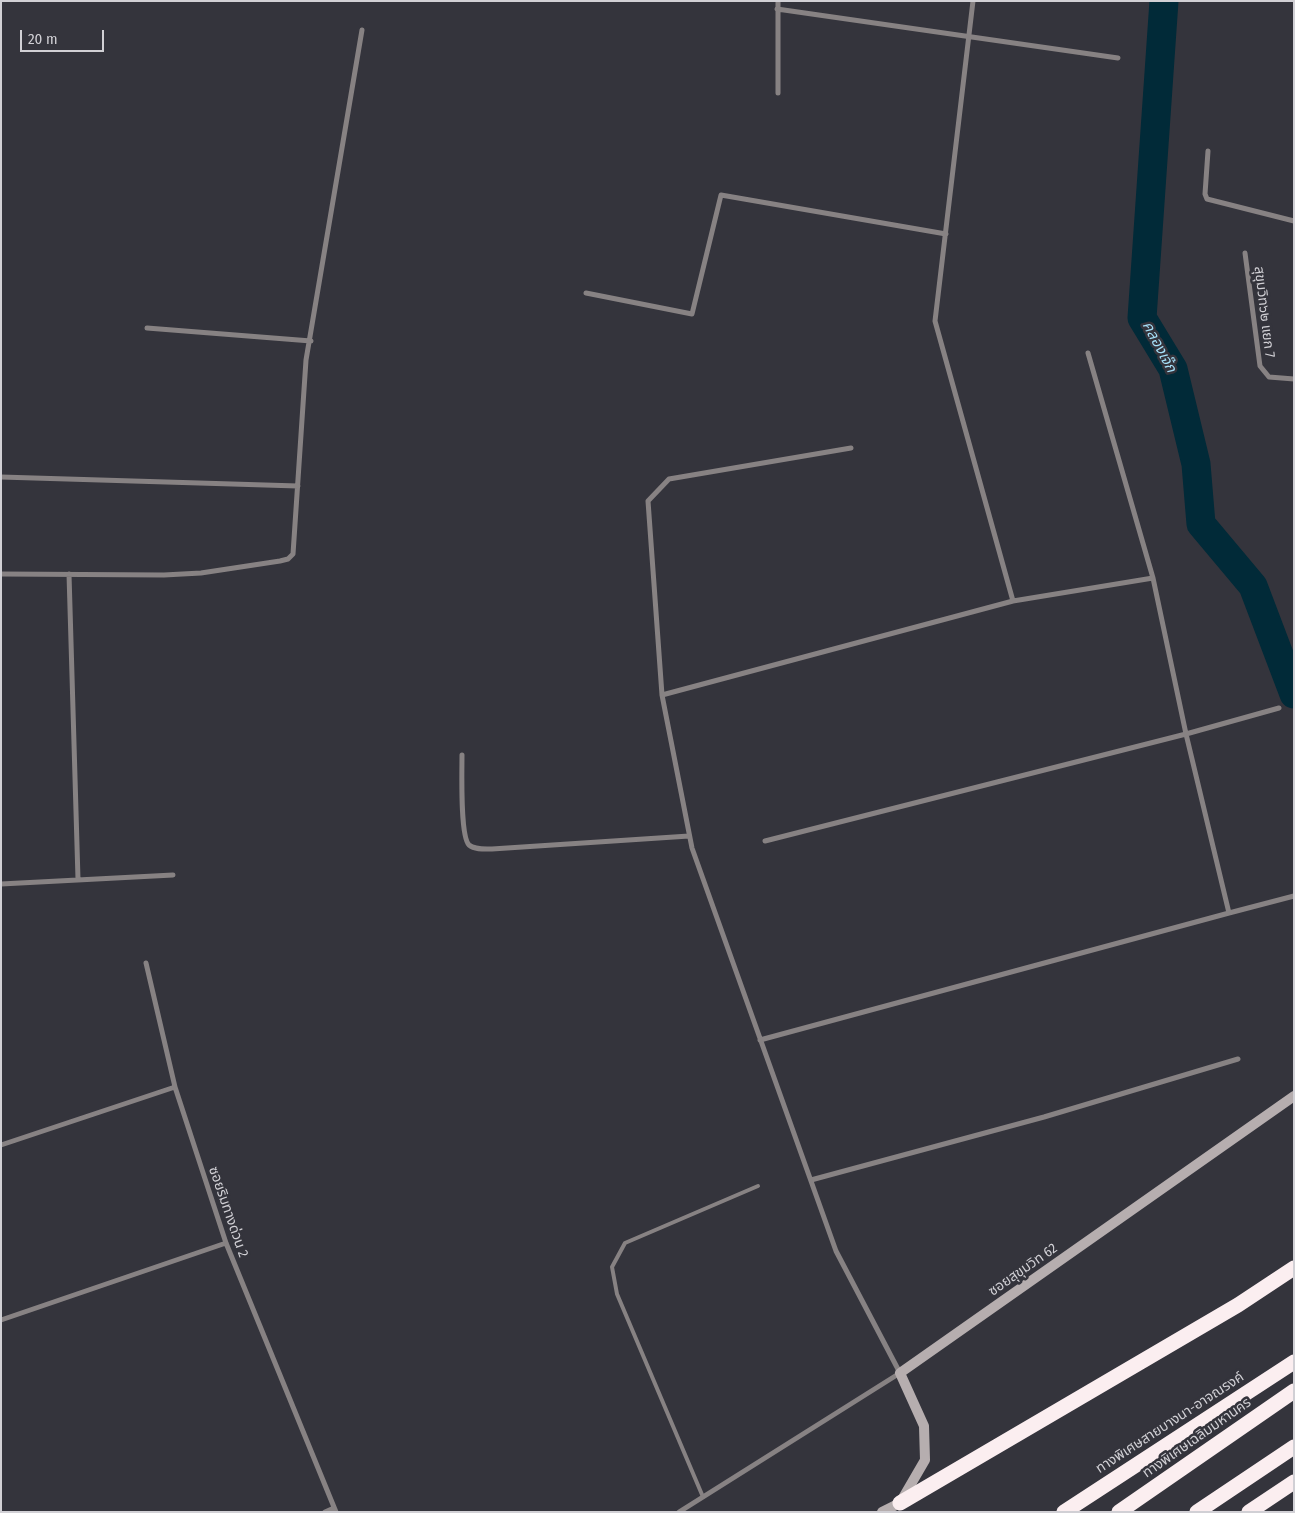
<!DOCTYPE html>
<meta charset="utf-8">
<style>
body{margin:0}
#map{position:relative;width:1295px;height:1513px;overflow:hidden;background:#34343c;font-family:"Fira Sans Condensed",sans-serif}
canvas{display:block}
.frame{position:absolute;inset:0;border:2px solid #d1d0d5;pointer-events:none}
.scale{position:absolute;left:20px;top:30px;width:84px;height:22px;box-sizing:border-box;border:2px solid #d1d0d5;border-top:0;padding-left:6px;font-size:15px;line-height:18px;white-space:nowrap;color:#d1d0d5;-webkit-text-stroke:4px #34343c;paint-order:stroke}
</style>
<div id="map">
<canvas width="1295" height="1513"></canvas>
<div class="frame"></div>
<div class="scale">20 m</div>
</div>
<script>
const ctx = document.querySelector('canvas').getContext('2d');
ctx.lineJoin = 'round';
function stroke(path, color, width, dash) {
  ctx.strokeStyle = color;
  ctx.lineWidth = width;
  ctx.lineCap = dash ? 'butt' : 'round';
  ctx.setLineDash(dash || []);
  ctx.stroke(path);
}
function drawText(font, color, halo, rows, align = 'center') {
  ctx.font = font + ' "Fira Sans Condensed","Noto Sans Thai",sans-serif';
  ctx.lineWidth = 5;
  ctx.setLineDash([]);
  ctx.textBaseline = 'middle';
  ctx.strokeStyle = halo;
  ctx.fillStyle = color;
  for (const [text, x, y, turn = 0] of rows) {
    ctx.save();
    ctx.translate(x, y);
    ctx.rotate((+turn || 0) * Math.PI / 180);
    ctx.textAlign = isNaN(turn) ? turn : align;
    if (halo) ctx.strokeText(text, 0, 0);
    ctx.fillText(text, 0, 0);
    ctx.restore();
  }
}
stroke(new Path2D(`
 M 1164,1 L 1142,318 L 1173,369 L 1196,464 L 1201,524 L 1253,586 L 1294,694`), '#012a38', 29);
stroke(new Path2D(`
 M 703,1497 L 617,1294 L 612,1267 L 625,1243 L 758,1186`), '#878283', 4);
stroke(new Path2D(`
 M 777,9 L 1118,58
 M 778,93 L 778,1
 M 1208,151 L 1205,194 L 1207,199 L 1294,221
 M 1245,253 L 1260,366 L 1269,377 L 1294,379
 M 586,293 L 692,314 L 721,195 L 946,234
 M 147,328 L 311,341
 M 1088,353 L 1153,578
 M 1,477 L 298,486
 M 1,574 L 164,575 L 201,573 L 280,561 L 288,559 L 293,554 L 306,360 L 362,30
 M 69,574 L 78,879
 M 662,695 L 1013,601
 M 462,755 C 462,771 460,836 469,845 C 475,850 485,849 492,849 L 689,836
 M 765,841 L 1186,734 L 1153,578 L 1013,601 L 935,321 L 973,1
 M 1,884 L 173,875
 M 1229,913 L 1294,896
 M 146,963 L 175,1087
 M 760,1040 L 1229,913 L 1186,734 L 1279,708
 M 1,1145 L 175,1087 L 226,1243 L 336,1512
 M 811,1180 L 1044,1117 L 1238,1059
 M 1,1320 L 226,1243
 M 325,1512 L 334,1508
 M 679,1512 L 900,1373 L 836,1251 L 692,848 L 662,695 L 648,501 L 669,479 L 851,448`), '#878283', 5);
stroke(new Path2D(`
 M 882,1512 L 900,1503 L 925,1460 L 924,1426 L 900,1373 L 1294,1096`), '#b6aeaf', 10);
stroke(new Path2D(`
 M 900,1503 L 1238,1305 L 1294,1268
 M 1064,1512 L 1294,1362
 M 1119,1512 L 1294,1391
 M 1197,1512 L 1294,1447
 M 1249,1512 L 1294,1482`), '#fbeef0', 15);
drawText('14px', '#d1d0d5', '#34343c', [
 ["สุขุมวิท๖๒ แยก 7",1264,312,83],
 ["ซอยริมทางด่วน 2",228,1212,71],
 ["ซอยสุขุมวิท 62",1023,1270,-35],
 ["ทางพิเศษสายบางนา-อาจณรงค์",1170,1423,-33],
 ["ทางพิเศษเฉลิมมหานคร",1197,1438,-35]
]);
drawText('italic 15px', '#a4def6', '#34343c', [
 ["คลองเจ๊ก",1159,347,62]
]);
</script>
